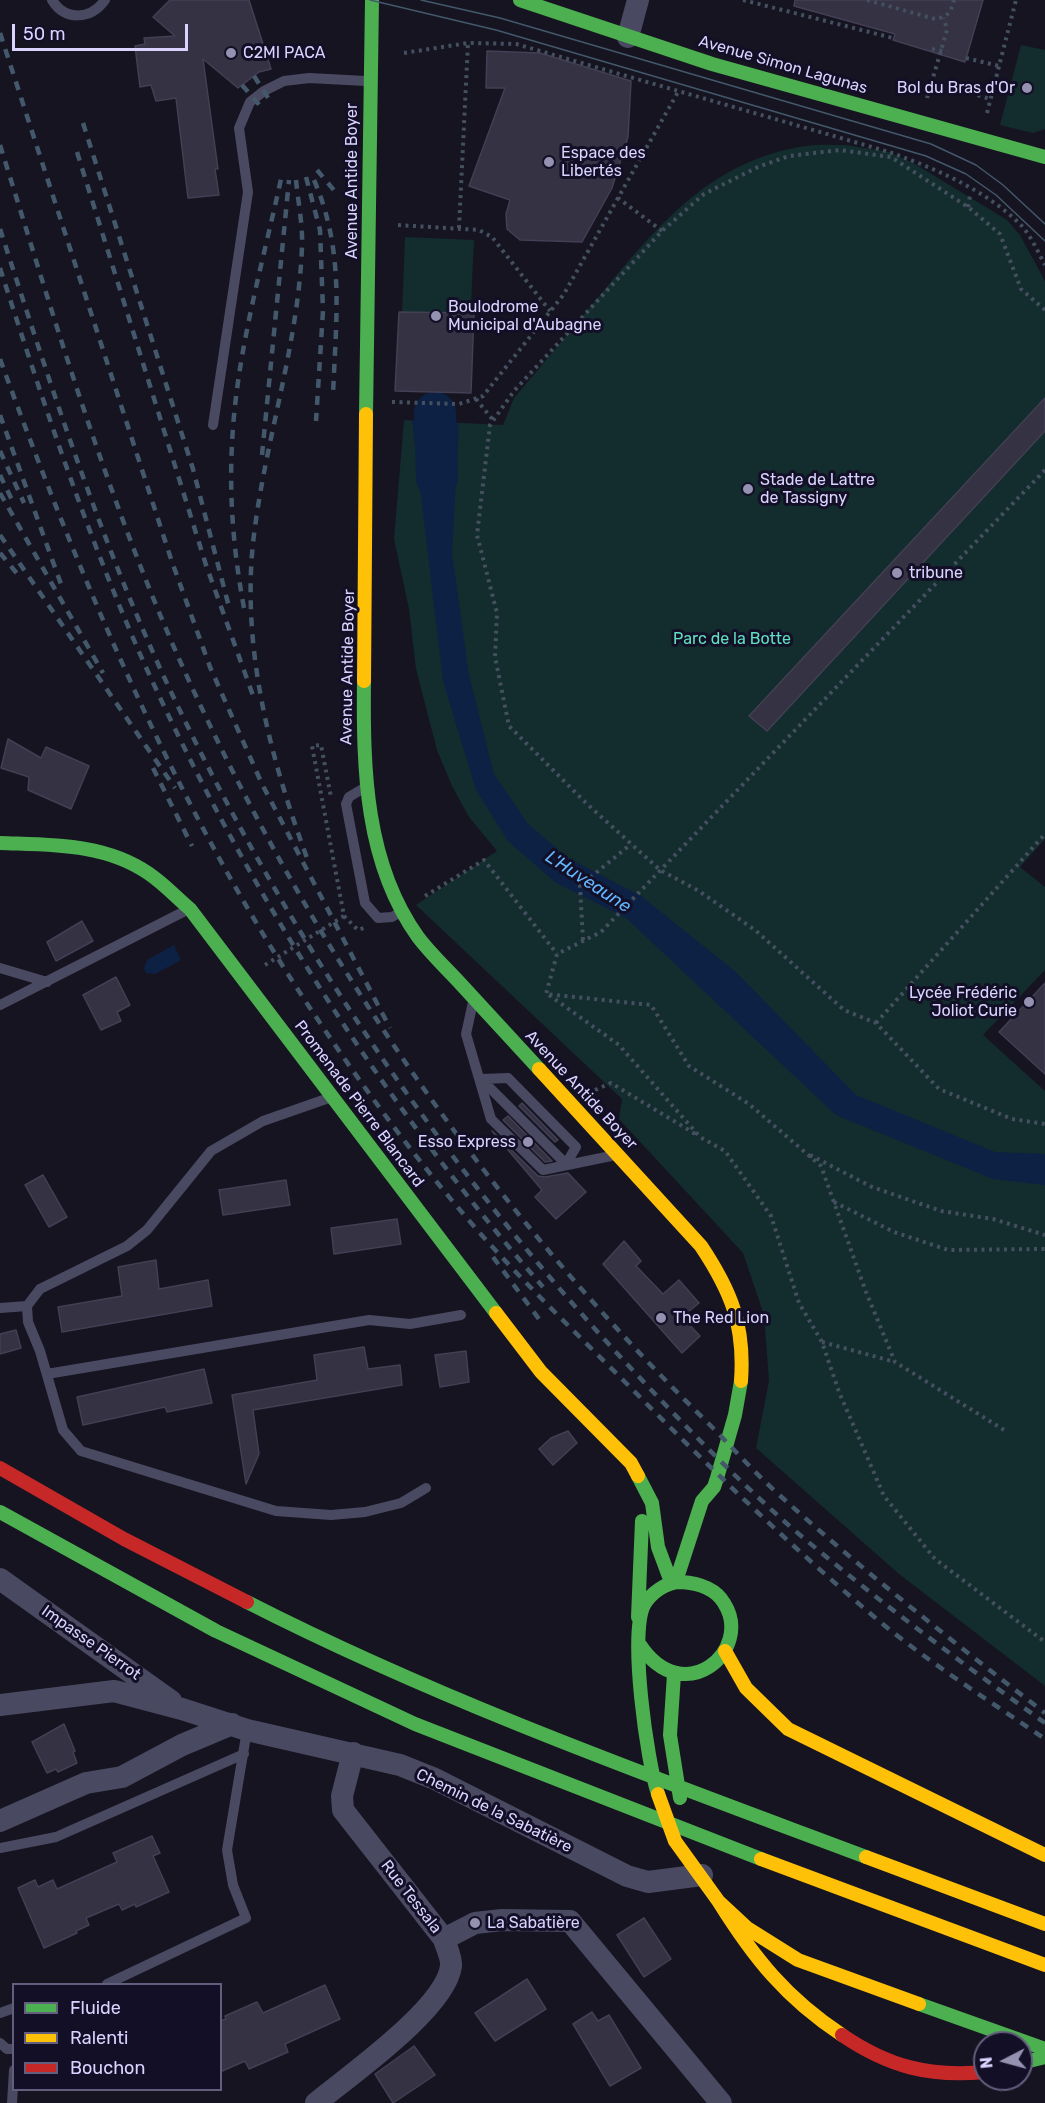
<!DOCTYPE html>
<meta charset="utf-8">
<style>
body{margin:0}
#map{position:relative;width:1045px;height:2103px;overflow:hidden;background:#161421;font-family:Rubik,sans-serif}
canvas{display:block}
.legend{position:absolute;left:12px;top:1983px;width:210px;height:108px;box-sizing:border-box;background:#130f26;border:2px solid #625e7d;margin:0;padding:8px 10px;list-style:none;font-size:18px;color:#d9d4ff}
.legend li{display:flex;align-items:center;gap:12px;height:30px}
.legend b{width:30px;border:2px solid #625e7d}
.north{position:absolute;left:973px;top:2031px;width:60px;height:60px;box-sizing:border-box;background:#130f26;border:2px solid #625e7d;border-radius:50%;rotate:264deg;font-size:16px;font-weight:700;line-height:24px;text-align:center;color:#d9d4ff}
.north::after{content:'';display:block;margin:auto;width:21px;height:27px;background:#9591b1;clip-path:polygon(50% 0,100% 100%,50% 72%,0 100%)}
.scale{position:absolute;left:12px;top:24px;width:176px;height:27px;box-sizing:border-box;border:3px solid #d9d4ff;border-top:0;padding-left:8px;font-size:18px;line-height:21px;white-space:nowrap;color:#d9d4ff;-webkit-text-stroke:4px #130f26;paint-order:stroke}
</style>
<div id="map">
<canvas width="1045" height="2103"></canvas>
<ul class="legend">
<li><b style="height:8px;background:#4caf50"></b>Fluide</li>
<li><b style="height:8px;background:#ffc107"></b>Ralenti</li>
<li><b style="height:8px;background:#c62828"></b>Bouchon</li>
</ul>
<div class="north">N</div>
<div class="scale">50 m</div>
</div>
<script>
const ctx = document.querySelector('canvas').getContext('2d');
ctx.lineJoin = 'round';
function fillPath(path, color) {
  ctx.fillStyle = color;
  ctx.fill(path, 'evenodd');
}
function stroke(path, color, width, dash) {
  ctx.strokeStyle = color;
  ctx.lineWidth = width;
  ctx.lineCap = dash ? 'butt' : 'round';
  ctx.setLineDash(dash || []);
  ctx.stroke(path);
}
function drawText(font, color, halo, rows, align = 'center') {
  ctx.font = font + ' Rubik,sans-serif';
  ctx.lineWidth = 6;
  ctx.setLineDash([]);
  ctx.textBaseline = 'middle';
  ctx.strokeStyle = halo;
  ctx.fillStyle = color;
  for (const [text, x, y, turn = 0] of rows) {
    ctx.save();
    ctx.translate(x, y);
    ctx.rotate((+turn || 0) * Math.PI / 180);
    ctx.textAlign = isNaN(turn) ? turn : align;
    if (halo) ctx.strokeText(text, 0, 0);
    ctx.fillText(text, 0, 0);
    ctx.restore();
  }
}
fillPath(new Path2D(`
 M 1021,45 L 1045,50 L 1045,129 L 1033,133 L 1000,125 Z
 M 846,145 L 889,152 L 915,164 L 1007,220 L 1020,235 L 1045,281 L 1045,839 L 1020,867 L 1045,887 L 1045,970 L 983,1035 L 1045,1091 L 1045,1686 L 899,1574 L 756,1448 L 769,1381 L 764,1315 L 743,1253 L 619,1119 L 622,1099 L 416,905 L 497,851 L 469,817 L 452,786 L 437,750 L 416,669 L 409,609 L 394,539 L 404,420 L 503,425 L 514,398 C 545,362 575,325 605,289 C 661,222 713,160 805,146 C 818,144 833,145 846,145 Z
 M 405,237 L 474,240 L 467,393 L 399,391 Z`), '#132c2d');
fillPath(new Path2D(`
 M 412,420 L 459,423 L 452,553 L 469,675 L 494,774 L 528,824 L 568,858 L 641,896 L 736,972 L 856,1095 L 995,1152 L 1045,1154 L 1045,1185 L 993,1179 L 836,1115 L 626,918 L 556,883 L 508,841 L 476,790 L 443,681 Z
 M 174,945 L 181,960 L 155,974 L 146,973 L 144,968 L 147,960 Z`), '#0d2144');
stroke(new Path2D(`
 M 435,413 L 437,478`), '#0d2144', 42);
const building = new Path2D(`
 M 170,0 L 249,0 L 271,69 L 259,72 L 238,88 L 203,59 L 218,169 L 215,169 L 219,195 L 188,198 L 176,98 L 156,101 L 151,85 L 140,87 L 135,46 L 145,44 L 144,38 L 175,36 L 153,17 Z
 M 795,0 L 983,0 L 965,62 L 893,40 L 895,34 L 794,6 Z
 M 487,51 L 540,53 L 631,81 L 628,137 L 612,188 L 582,242 L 520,240 L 507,229 L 506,214 L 510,200 L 469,186 L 505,88 L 486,88 Z
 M 399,312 L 474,313 L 471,393 L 395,391 Z
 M 1045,398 L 1045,431 L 767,731 L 749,716 Z
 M 8,739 L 41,758 L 46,747 L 89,766 L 71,809 L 28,790 L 29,777 L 1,768 Z
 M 82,921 L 93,941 L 56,961 L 47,942 Z
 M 116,977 L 130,1005 L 117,1012 L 121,1021 L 101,1030 L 83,995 Z
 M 1045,983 L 1045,1074 L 999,1032 Z
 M 522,1103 L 558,1140 L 555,1142 L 519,1106 Z
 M 508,1116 L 552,1161 L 545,1162 L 503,1120 Z
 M 492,1131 L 538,1176 L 545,1177 L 568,1173 L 586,1192 L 556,1219 L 535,1197 L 542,1190 Z
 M 43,1175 L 67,1217 L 49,1227 L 25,1185 Z
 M 286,1180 L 290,1205 L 223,1215 L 219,1190 Z
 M 397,1219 L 401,1244 L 334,1254 L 331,1228 Z
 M 624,1241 L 641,1261 L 636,1266 L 663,1294 L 679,1280 L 699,1303 L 682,1317 L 700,1336 L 682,1353 L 603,1264 Z
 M 156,1260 L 159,1289 L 208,1280 L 212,1306 L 62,1332 L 58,1307 L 122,1296 L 118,1267 Z
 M 16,1330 L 21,1348 L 0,1354 L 0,1334 Z
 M 364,1347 L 368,1369 L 400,1365 L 402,1385 L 253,1410 L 259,1454 L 246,1484 L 232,1395 L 317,1380 L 314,1355 Z
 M 466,1351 L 469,1382 L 440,1387 L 435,1355 Z
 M 204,1369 L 212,1403 L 167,1412 L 165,1407 L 83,1425 L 77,1397 Z
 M 568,1431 L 577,1443 L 553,1465 L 539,1449 L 551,1438 Z
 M 64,1724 L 75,1751 L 73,1752 L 77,1763 L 58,1772 L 56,1769 L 47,1773 L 32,1742 Z
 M 152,1836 L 160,1853 L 153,1856 L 169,1892 L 136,1907 L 135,1904 L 122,1910 L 119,1904 L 86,1918 L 89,1925 L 76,1931 L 77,1933 L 44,1948 L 18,1888 L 35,1880 L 38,1887 L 53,1880 L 57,1889 L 117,1862 L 113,1853 Z
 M 644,1918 L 671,1959 L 644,1977 L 617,1935 Z
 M 527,1979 L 546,2009 L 495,2041 L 475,2013 Z
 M 325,1985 L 340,2019 L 285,2044 L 288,2052 L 249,2069 L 245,2061 L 220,2072 L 220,2021 L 226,2019 L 225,2016 L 257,2002 L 263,2013 Z
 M 592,2012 L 598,2021 L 609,2015 L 641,2068 L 610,2086 L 573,2024 Z
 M 414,2046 L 435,2075 L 393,2103 L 375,2074 Z`);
fillPath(building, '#343243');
stroke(building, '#433f54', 1.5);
stroke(new Path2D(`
 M 743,0 L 893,38
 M 867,0 L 935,19 C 948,17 951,12 954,0
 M 932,49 L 947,52
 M 404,53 L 468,43 L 516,44 L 889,152 C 934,168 986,190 1021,225 C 1031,236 1038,252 1045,265
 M 966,58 L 999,66
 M 949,86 L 990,99
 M 927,98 L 947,30 L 944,18
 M 987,113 L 1016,0
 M 968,207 L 970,196
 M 398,225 L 479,230 L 492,237 L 550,311
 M 459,228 L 468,43
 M 662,231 L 618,198 L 678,92
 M 1045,310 L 1021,289 L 1000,234 L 968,207 L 891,157 L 840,150 L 789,156 L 758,167 L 704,194 L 662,231 L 514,391 L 490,425 L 477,535 L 497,613 L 495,657 L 509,726 L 586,803 L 660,870 L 699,891 L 755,930 L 844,1010 L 876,1023 L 939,1089 L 1012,1119 L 1045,1124
 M 476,399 L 493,420
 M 392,402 L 459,404 L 483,396 L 564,294 L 618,198
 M 425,896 L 484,860 L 557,954
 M 344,916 L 358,930 L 364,928
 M 583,940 L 580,886 L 631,844
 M 265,965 L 344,916 L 312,746 L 321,745 L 331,797
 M 549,995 L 619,1045 L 700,1137 L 725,1151 L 771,1216 L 799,1303 L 822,1342 L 839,1392 L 884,1496 L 935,1559 L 1045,1642
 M 876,1023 L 1045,834
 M 595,1090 L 611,1083 L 697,1135
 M 810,1155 L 872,1187 L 941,1211 L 993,1219 L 1045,1235
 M 834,1202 L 894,1232 L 948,1250 L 1045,1249
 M 822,1342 L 895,1362
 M 1004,1430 L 895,1362 L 866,1292 L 821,1166 L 749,1104 L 689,1066 L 651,1005 L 546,994 L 557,954 L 601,932 L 1045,470`), '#44505f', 4, [3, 4.5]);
stroke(new Path2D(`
 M 52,0 C 65,21 91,20 105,0
 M 213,425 L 248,192 L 239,128 L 250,102 L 264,91 L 284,81 L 309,78 L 366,81
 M 364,788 L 349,797 L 346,804 L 365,903 L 378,918 L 392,917 L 401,912
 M 0,968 L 47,982
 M 473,1002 L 466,1034 L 491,1119 L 543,1170 L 611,1156
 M 0,1005 L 187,910
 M 508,1078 L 576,1147 L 566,1164 L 481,1079 Z
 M 329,1098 L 263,1121 L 211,1151 L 147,1230 L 127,1246 L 40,1289 L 27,1306 L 28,1322 L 40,1351 L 63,1430 L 81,1451 L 276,1511 L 331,1515 L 365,1512 L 401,1503 L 426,1488
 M 0,1308 L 27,1306
 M 47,1374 L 369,1320 L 410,1324 L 461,1315
 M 0,1848 L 56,1837 L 244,1754
 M 107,1984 L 246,1918 L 233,1885 L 227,1850 L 247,1730
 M 0,2013 L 14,2008
 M 0,2043 L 7,2049 L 14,2049
 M 12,2103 L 14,2070`), '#4a4962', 10);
stroke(new Path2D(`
 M 628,37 L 638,0
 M 0,1579 L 171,1701
 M 0,1705 L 114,1691 L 182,1709 L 247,1730 L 400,1765 L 435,1779 L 627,1876 L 648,1882 L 702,1875
 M 0,1821 L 86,1783 L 122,1777 L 182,1745 L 232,1724
 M 444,1939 L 475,1923 L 502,1920 L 570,1921 L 721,2103
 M 316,2103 C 350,2075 446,2008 451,1966 C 452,1958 446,1947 444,1939 L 343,1810 L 342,1796 L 353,1753`), '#4a4962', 22);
stroke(new Path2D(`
 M 520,0 L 712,64 L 1045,157
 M 366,414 L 372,0
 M 364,681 C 363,769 365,863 418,937 C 430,953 445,967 458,981 C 485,1010 512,1040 539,1069
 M 0,843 C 51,845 104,843 148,873 C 163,883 176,897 190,909 L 496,1313
 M 638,1476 L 652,1503 L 658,1547 L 671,1582
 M 0,1512 L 216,1631 L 415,1724 L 761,1859
 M 676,1581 L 702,1501 L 714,1487 L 717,1478 L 735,1415 L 741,1381
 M 247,1602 C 445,1703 658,1779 866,1857
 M 638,1617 L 642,1521
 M 640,1645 C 684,1711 754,1650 724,1603 C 715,1588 697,1583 681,1582 C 666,1582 651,1593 644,1605 C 629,1634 647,1762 658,1794
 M 674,1674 L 670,1735 L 680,1798
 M 919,2004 L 1045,2049
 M 1021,2063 L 1045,2057`), '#4caf50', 14);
stroke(new Path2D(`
 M 364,681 L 366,414
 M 539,1069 L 701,1246 C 731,1291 745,1325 741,1381
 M 496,1313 L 541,1372 L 631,1463 L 638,1476
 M 725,1651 L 746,1688 L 788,1729 L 1045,1855
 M 658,1794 L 675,1841 L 719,1902 L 747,1928 L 798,1960 L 919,2004
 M 866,1857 L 1045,1924
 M 761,1859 L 1045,1965
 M 719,1902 C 754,1958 786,1998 842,2035`), '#ffc107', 14);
stroke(new Path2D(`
 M 0,1468 L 124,1539 L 247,1602
 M 842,2035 C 889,2067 929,2077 985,2072`), '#c62828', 14);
stroke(new Path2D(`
 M 370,0 L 496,30 L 926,156 L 966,174 L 996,195 L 1045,241
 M 421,0 L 500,18 L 931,144 L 976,165 L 1003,185 L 1045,224`), '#43596b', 1.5);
stroke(new Path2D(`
 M 0,33 L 171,559 L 210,667 L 262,784 L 390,1028
 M 254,76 L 270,101
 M 242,85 L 262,108
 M 83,123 L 193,469 L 229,607
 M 0,145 C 57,327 110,509 190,683 C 317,959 491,1210 708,1423 C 731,1446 752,1470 776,1492 C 862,1570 953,1642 1045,1713
 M 77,152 L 206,565 L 255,701
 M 317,170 L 338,195
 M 306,177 L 320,230 L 323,311 L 316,421
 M 296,180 C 298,202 303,225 302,247 C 298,348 264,443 253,543 C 242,650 270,757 307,858
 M 314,180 C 345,252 336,318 333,395
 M 0,229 C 51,386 101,544 172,694 C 288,938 443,1166 627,1364 C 680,1421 735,1478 793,1529 C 874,1598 959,1661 1045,1723
 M 0,268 C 43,402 87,535 144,663 C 246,888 381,1101 543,1287
 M 0,359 C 77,570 164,778 284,968 C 343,1060 407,1150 479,1232 C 526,1285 577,1334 627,1384 C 706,1464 787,1543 872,1615 C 926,1661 987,1699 1045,1739
 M 0,415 L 61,584
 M 0,451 L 24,503
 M 262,455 L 289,180
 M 0,475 L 12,500
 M 0,493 L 103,673
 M 0,535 L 175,788
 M 0,553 L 19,576
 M 244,608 C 234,555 229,499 232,444 C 236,355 262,266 281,179
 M 153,768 L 192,846
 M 493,1257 L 539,1319`), '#43596b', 4.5, [9, 8]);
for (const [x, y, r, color] of [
 [231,53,6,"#9591b1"],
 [1027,88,6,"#9591b1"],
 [549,162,6,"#9591b1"],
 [436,316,6,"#9591b1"],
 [748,489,6,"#9591b1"],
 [897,573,6,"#9591b1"],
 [1029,1002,6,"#9591b1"],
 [528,1142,6,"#9591b1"],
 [661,1318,6,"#9591b1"],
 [475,1923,6,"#9591b1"]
]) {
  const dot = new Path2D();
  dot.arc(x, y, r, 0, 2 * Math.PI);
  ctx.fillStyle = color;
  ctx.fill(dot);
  stroke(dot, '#130f26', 2);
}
drawText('16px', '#d9d4ff', '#130f26', [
 ["C2MI PACA",243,53],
 ["Bol du Bras d'Or",1015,88,"right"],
 ["Espace des",561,153],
 ["Libertés",561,171],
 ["Boulodrome",448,307],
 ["Municipal d'Aubagne",448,325],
 ["Stade de Lattre",760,480],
 ["de Tassigny",760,498],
 ["tribune",909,573],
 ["Lycée Frédéric",1017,993,"right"],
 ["Joliot Curie",1017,1011,"right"],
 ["Esso Express",516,1142,"right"],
 ["The Red Lion",673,1318],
 ["La Sabatière",487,1923]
], 'left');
drawText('16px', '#d9d4ff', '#130f26', [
 ["Avenue Simon Lagunas",783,65,16],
 ["Avenue Antide Boyer",352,181,-90],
 ["Avenue Antide Boyer",348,667,-89],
 ["Avenue Antide Boyer",581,1090,47],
 ["Promenade Pierre Blancard",359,1104,53],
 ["Impasse Pierrot",91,1643,35],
 ["Chemin de la Sabatière",494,1811,26],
 ["Rue Tessala",411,1897,52]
]);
drawText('16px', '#5fe0c0', '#130f26', [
 ["Parc de la Botte",732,639]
]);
drawText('italic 18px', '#62b6ff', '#130f26', [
 ["L'Huveaune",588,882,33]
]);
</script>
